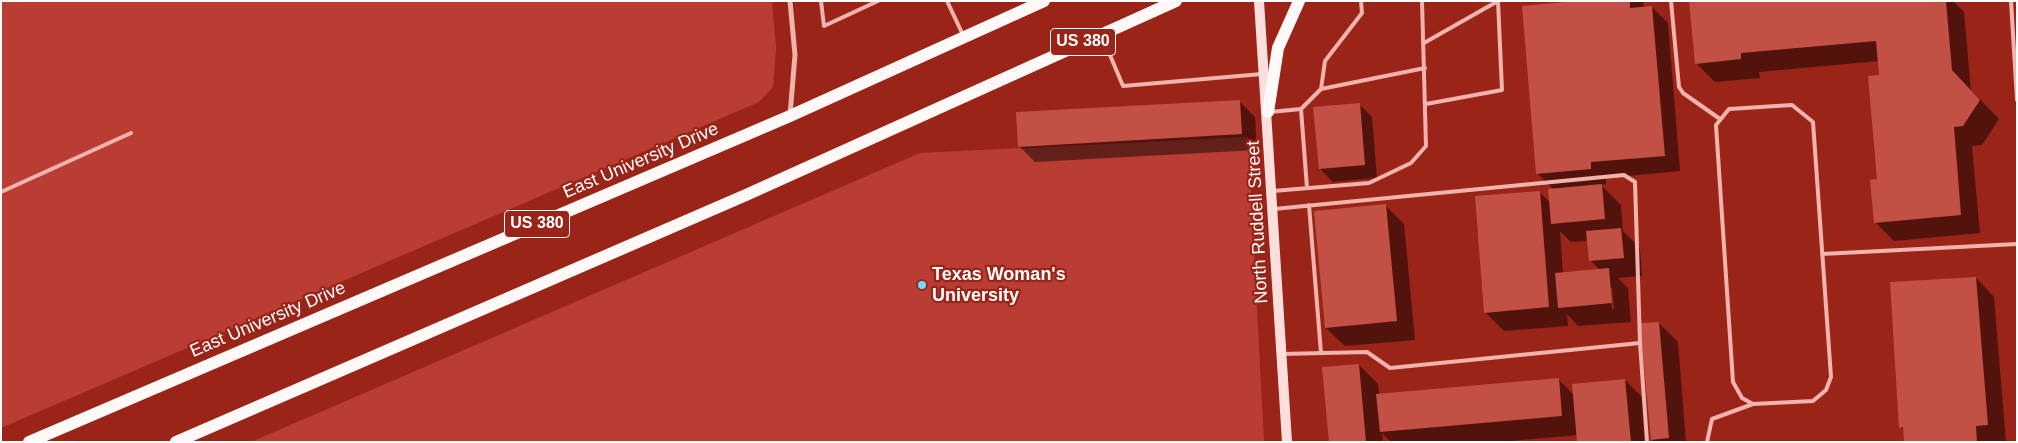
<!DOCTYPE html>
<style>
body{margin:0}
#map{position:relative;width:2018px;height:443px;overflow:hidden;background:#9a2418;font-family:Helvetica,sans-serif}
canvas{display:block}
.frame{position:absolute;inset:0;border:2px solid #fff;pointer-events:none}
</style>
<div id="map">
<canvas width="2018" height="443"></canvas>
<div class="frame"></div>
</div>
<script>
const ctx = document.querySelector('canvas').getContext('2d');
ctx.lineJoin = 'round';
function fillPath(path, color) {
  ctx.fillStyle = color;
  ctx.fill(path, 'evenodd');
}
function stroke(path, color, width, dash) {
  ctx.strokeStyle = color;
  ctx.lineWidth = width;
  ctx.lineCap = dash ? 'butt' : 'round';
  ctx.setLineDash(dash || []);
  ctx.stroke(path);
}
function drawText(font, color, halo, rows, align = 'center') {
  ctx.font = font + ' Helvetica,sans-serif';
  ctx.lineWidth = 4.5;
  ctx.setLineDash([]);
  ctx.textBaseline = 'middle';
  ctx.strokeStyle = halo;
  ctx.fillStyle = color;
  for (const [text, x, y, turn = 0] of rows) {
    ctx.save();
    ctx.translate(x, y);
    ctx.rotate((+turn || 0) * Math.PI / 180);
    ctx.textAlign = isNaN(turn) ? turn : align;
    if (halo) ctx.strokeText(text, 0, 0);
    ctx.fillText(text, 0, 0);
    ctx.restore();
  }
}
fillPath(new Path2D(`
 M 1,1 L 772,1 L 776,48 L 773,87 L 759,102 L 1,428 Z
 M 1248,137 L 1264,442 L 251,442 L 920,153 Z`), '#ba3d33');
fillPath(new Path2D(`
 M 1576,1 L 1643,1 L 1644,8 L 1652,7 L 1668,23 L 1680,171 L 1606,178 L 1606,184 L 1601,185 L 1621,205 L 1623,231 L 1640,248 L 1642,276 L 1618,278 L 1628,288 L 1631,322 L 1578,326 L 1567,314 L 1568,326 L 1504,331 L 1485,312 L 1539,192 L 1551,203 L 1554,190 L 1537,173 ZM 1560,231 L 1571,242 L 1588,241 L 1590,260 L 1600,270 L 1563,273 ZM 1610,288 L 1612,288 L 1614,309 L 1612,309 Z
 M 1691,1 L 1953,1 L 1964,12 L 1971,90 L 1999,119 L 1982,145 L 1972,146 L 1980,233 L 1894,241 L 1875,222 L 1879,181 L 1879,61 L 1759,72 L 1760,78 L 1715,82 L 1696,63 Z
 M 1239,101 L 1255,117 L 1257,150 L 1035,162 L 1019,146 Z
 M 1359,104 L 1372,117 L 1377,178 L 1333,182 L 1320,169 Z
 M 1385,205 L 1404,224 L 1415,340 L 1345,346 L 1326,328 Z
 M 1976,278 L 1994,297 L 2006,442 L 1905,442 L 1905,431 L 1901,427 Z
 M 1659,323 L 1678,342 L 1686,442 L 1654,442 L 1652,439 Z
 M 1359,365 L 1378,384 L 1379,395 L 1558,379 L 1575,396 L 1625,380 L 1644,399 L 1648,442 L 1579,442 L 1578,435 L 1499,442 L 1391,442 L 1382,433 L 1383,442 L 1330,442 Z`), '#0007');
fillPath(new Path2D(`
 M 1575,1 L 1630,1 L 1630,8 L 1652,6 L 1665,156 L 1591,162 L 1591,169 L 1536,174 L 1522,6 Z
 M 1689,1 L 1946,1 L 1952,70 L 1980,100 L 1963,126 L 1954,127 L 1961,215 L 1874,223 L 1870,180 L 1877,179 L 1868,76 L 1879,75 L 1876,41 L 1741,53 L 1741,59 L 1695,64 Z
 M 1240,100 L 1242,134 L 1018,147 L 1016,112 Z
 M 1360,103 L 1365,165 L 1319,169 L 1313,107 Z
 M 1602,184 L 1605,219 L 1551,224 L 1548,189 Z
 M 1540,191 L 1549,307 L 1484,313 L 1475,196 Z
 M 1386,204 L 1397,321 L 1325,328 L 1314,211 Z
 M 1621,228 L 1624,258 L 1589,261 L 1586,231 Z
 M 1609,268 L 1612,303 L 1558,308 L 1555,273 Z
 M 1976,277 L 1988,425 L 1976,426 L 1977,442 L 1904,442 L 1903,427 L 1899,428 L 1890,282 Z
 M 1659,322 L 1669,438 L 1651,440 L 1640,323 Z
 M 1359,364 L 1366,442 L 1329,442 L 1322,367 Z
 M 1559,378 L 1562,416 L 1380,432 L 1376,394 Z
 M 1625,379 L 1631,442 L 1577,442 L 1572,384 Z`), '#c25045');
stroke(new Path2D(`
 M 821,1 L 824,26 L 878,1
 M 947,1 L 963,35
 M 1361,1 L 1362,13 L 1325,61 L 1321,89 L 1425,68
 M 1671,1 L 1679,87 L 1683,93 L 1720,119
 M 2011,1 L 2017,100
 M 1102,36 L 1123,86 L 1262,74
 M 1424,43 L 1498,1
 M 1426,104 L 1502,90 L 1498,1
 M 1792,105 L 1813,122 L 1831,377 L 1826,390 L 1813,401 L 1753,404 L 1742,398 L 1733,382 L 1716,125 L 1729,109 Z
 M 1301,109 L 1307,188
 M 1270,112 L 1301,109 L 1321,89
 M 1273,191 L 1369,183 L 1411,163 L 1426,146 L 1422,1
 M 1,192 L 131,133
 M 1309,205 L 1321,353
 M 1274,209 L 1624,175 L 1635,182 L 1640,343
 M 1822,254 L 2017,244
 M 1282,354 L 1367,352 L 1390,368 L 1640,343 L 1647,442
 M 1707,442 L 1712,419 L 1753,404`), '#f1b3ae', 4);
stroke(new Path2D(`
 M 790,115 L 795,55 L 790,1`), '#f1b3ae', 5);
stroke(new Path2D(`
 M 1259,1 L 1287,442`), '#fcdfdc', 10);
stroke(new Path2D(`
 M 1268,112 L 1278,48 L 1299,1
 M 29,442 L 790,116 L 1044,1
 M 176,442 L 746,195 L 1176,1`), '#fff9f8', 12);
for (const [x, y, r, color] of [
 [922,285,5,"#6edcff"]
]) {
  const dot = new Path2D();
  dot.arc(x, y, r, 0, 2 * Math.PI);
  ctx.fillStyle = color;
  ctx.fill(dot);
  stroke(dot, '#9a2418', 2);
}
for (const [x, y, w] of [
 [1083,42,65],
 [537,224,65]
]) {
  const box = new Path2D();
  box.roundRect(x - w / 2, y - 13.5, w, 27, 4);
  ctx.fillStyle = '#9a2418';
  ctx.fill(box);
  stroke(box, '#fff', 1);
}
drawText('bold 16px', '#fff', null, [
 ["US 380",1083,42],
 ["US 380",537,224]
]);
drawText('18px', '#fff', '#9a2418', [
 ["East University Drive",641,161,-23],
 ["North Ruddell Street",1258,222,-93],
 ["East University Drive",268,320,-23]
]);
drawText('bold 18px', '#fff', '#9a2418', [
 ["Texas Woman's",932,275],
 ["University",932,296]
], 'left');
</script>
